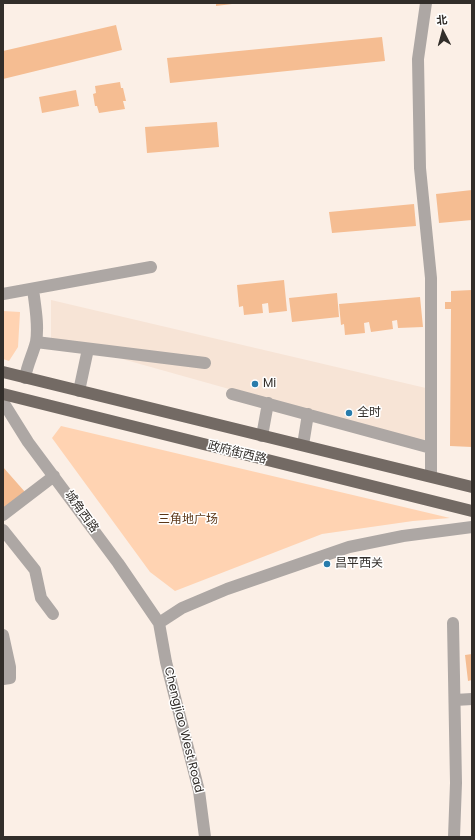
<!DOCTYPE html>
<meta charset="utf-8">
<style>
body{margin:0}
#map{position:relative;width:475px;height:840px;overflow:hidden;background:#fbefe6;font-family:Poppins,"Noto Sans SC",sans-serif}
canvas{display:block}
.frame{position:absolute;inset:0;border:4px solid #322e2a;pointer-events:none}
.north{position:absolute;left:423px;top:12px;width:40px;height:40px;-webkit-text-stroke:3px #fff;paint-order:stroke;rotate:354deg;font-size:11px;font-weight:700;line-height:16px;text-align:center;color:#322e2a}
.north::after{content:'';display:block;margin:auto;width:14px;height:18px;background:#322e2a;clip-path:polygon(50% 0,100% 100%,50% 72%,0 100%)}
</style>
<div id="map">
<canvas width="475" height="840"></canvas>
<div class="frame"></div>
<div class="north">北</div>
</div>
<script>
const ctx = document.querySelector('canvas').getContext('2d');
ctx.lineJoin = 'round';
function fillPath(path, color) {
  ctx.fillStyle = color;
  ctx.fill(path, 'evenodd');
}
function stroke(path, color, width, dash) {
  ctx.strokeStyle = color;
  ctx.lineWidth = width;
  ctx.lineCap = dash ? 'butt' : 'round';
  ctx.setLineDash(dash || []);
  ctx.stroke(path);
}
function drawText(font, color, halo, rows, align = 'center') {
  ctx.font = font + ' Poppins,"Noto Sans SC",sans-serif';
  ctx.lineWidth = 3;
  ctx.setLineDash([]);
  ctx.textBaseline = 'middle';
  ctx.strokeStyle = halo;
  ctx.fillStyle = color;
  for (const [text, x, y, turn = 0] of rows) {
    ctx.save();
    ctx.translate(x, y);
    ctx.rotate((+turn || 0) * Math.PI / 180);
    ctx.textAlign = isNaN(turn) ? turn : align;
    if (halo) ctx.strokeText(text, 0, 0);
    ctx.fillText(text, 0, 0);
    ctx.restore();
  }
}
fillPath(new Path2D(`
 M 51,300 L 430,389 L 425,444 L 51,339 Z`), '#f7e4d6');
fillPath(new Path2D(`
 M 3,311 L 20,312 L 18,347 L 9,361 L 3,359 Z
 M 61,426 L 450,518 L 413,521 L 322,534 L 175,591 L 150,572 L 52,438 Z`), '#ffd3b2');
fillPath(new Path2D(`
 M 216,3 L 232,3 L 232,4 L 216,6 Z
 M 116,25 L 122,50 L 3,79 L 3,51 Z
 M 382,37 L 385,61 L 170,83 L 167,58 Z
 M 120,82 L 121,88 L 123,88 L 126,101 L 123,101 L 125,109 L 99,113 L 97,106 L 95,106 L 93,94 L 96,93 L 95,86 Z
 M 76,90 L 79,106 L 42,113 L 39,97 Z
 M 217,122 L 219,147 L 147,153 L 145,127 Z
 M 472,190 L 472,220 L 439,223 L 436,194 Z
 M 414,204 L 416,226 L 332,233 L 329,212 Z
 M 284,280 L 287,311 L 269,313 L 268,303 L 262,304 L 263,313 L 244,315 L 243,306 L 239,307 L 237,285 Z
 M 472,290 L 472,447 L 450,446 L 451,309 L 445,309 L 445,302 L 451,302 L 451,291 Z
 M 337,293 L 339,317 L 292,322 L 289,298 Z
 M 420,297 L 423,327 L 398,328 L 397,320 L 392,321 L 393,329 L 371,332 L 369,322 L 364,323 L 365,333 L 345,335 L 344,324 L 341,325 L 339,304 Z
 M 3,467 L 25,492 L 3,511 Z
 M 472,654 L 472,680 L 468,681 L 465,655 Z`), '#f5bd92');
stroke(new Path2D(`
 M 426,3 L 418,59 L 420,168 L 431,278 L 431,476
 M 3,294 L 151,267
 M 36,342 L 205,363
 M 25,378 C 27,365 33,354 36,342 C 39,325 35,306 33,289
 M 79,391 L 88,349
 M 232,394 L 431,448
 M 3,402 L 28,442 L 118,563 L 159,623 L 166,662 L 199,791 L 205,837
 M 262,436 L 268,403
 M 303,445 L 308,414
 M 3,515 L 54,476
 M 3,530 L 35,570 L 41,598 L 53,614
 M 159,623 L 182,608 L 227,589 L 349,547 L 403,536 L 472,527
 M 453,623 L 456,783 L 454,837
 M 3,635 L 10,667 L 10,678 L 3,679
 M 455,700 L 472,699`), '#ada7a4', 12);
stroke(new Path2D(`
 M 3,372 L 472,487
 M 3,394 L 472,511`), '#736a64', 12);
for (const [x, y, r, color] of [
 [255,384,4,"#287cac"],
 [349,413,4,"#287cac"],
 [327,564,4,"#287cac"]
]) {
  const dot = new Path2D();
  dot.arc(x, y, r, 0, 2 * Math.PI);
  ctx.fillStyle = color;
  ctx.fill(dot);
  stroke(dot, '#fff', 1.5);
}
drawText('12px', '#322e2a', '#fff', [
 ["Mi",263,384],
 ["全时",357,413],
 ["昌平西关",335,564]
], 'left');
drawText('12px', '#322e2a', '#fff', [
 ["政府街西路",237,453,14],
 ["城角西路",81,512,54],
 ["Chengjiao West Road",183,730,76]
]);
drawText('12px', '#5c3717', '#fff', [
 ["三角地广场",188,520]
]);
</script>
